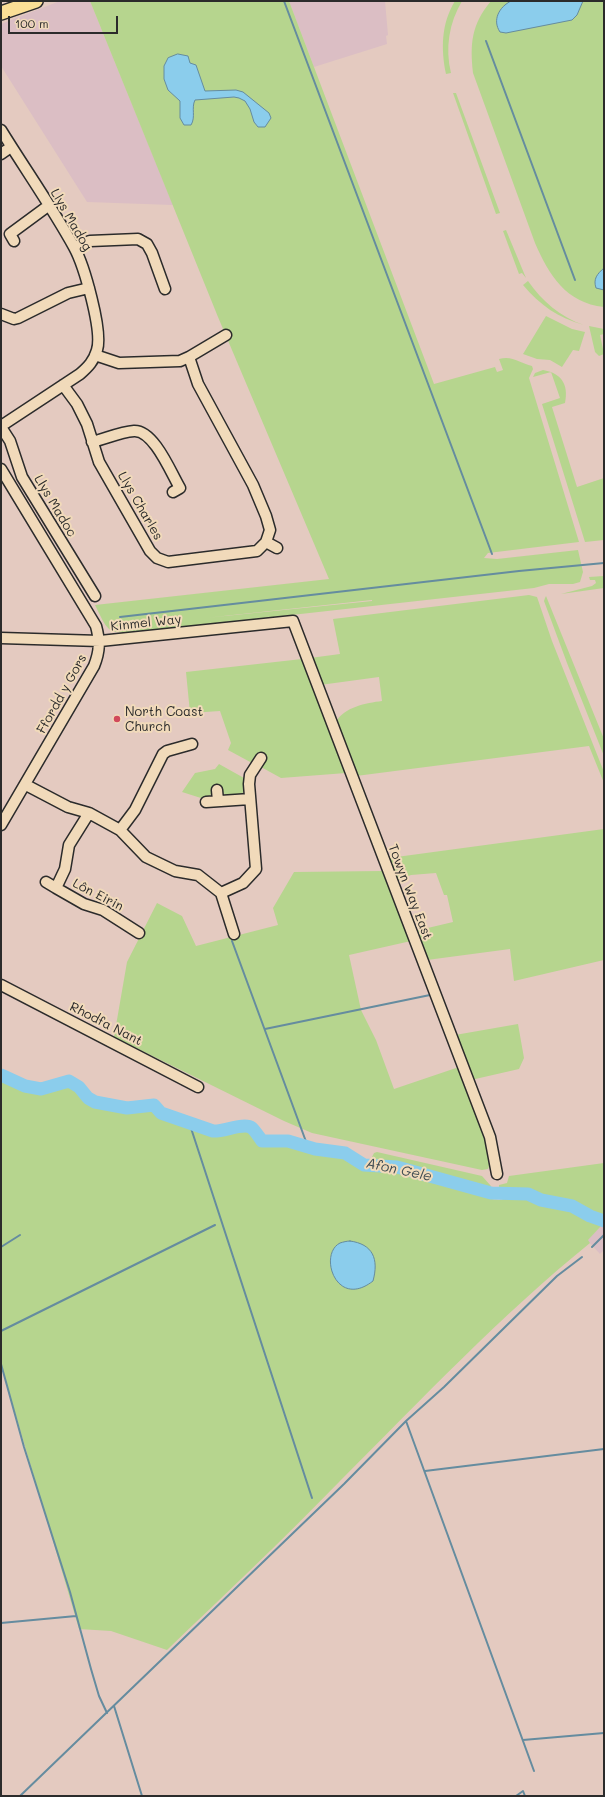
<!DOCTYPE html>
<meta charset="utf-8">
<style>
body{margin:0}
#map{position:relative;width:605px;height:1797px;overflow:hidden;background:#e4cac0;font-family:Mali,sans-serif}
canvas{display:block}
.frame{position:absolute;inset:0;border:2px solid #2b2b2b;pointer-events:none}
.scale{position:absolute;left:8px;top:16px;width:110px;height:18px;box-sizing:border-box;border:2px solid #2b2b2b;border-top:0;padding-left:5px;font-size:12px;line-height:14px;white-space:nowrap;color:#2b2b2b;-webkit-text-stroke:3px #f1daba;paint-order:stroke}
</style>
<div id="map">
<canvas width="605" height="1797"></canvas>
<div class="frame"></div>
<div class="scale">100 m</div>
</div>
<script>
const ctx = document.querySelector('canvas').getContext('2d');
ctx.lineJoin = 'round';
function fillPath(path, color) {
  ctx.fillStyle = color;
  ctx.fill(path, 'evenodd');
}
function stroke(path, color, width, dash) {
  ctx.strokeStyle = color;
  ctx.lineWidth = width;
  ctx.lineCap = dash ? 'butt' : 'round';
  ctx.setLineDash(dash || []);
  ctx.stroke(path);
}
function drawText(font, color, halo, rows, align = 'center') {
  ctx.font = font + ' Mali,sans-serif';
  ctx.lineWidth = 4;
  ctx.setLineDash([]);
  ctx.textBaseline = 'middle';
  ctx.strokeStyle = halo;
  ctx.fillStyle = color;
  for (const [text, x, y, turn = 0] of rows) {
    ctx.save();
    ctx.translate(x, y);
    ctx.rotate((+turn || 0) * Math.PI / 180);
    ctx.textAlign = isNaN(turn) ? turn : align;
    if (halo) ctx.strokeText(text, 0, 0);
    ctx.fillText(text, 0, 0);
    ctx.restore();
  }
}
fillPath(new Path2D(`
 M 60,1 L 90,1 L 173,205 L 87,202 L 1,66 L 1,24 Z
 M 289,1 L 385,1 L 388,35 L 386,36 L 387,44 L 314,67 Z
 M 602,1225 L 604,1226 L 604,1250 L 600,1254 L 587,1240 Z`), '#dbbec4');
fillPath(new Path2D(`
 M 90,1 L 289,1 L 434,384 L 495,367 L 497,372 L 503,370 L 499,359 C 512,355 520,363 532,366 L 533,369 L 529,378 L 579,542 L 488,553 L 484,558 L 497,559 L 578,550 L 583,572 L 580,582 L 573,584 L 549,584 L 534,588 L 139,632 C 107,634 109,633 95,605 L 329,579 L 218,317 ZM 372,600 L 372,601 L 205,618 Z
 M 455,1 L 462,1 C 449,23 445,48 451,73 L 446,74 C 441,49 441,24 455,1 Z
 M 491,1 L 604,1 L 604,307 C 566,303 549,275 535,243 L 473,73 C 470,44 471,25 491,1 Z
 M 453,93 L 456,93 L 500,213 L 496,214 Z
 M 506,230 L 526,278 L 522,273 L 519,274 L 503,231 Z
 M 528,281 C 542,301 560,317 584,325 C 558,318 540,305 523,285 Z
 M 546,316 L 572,329 L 585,332 L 579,351 L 573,350 L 562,367 L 550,360 L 537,359 L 523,354 Z
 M 589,326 L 604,329 L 604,334 L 600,335 L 604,354 L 599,356 L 595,352 Z
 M 543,370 C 561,373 569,384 565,403 L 552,407 L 577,487 L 604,478 L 604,540 L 585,542 L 542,404 L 560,398 L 551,372 L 533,377 L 535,373 Z
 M 604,576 L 604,588 L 561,594 L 592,586 L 596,583 L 595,580 L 590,580 L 589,577 Z
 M 529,595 L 537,597 L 552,641 L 604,772 L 604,783 L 589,746 L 356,776 L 336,722 C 344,707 366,703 382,701 L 379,677 L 320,685 L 310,658 L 340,654 L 333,619 Z
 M 546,596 L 604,739 L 604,756 L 567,663 L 544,601 L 545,598 Z
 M 302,659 L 346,773 L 281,778 L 261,767 L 266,759 L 257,755 L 252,763 L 228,750 L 231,743 L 220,711 L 190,713 L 186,672 Z
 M 219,764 L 244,778 L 244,791 L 242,794 L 226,795 L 223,793 L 222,787 L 213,787 L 212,793 L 209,796 L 205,796 L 204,799 L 182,792 L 195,773 L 215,769 Z
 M 604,829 L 604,960 L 514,981 L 510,949 L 427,960 L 415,931 L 453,922 L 447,895 L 444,895 L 436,873 L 411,875 L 396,881 L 389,858 Z
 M 382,871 L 411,941 L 349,955 L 361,1010 L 376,1040 L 394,1089 L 459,1067 C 467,1087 499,1152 488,1169 L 482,1170 L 312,1133 L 284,1121 L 114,1037 L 127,962 L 157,903 L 182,916 L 196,946 L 278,925 L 273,908 L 294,872 Z
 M 518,1024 L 524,1058 L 519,1069 L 471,1080 L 455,1035 Z
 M 1,1078 L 22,1087 L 40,1091 L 69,1085 L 77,1089 L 92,1105 L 100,1108 L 127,1111 L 151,1110 L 170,1118 L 217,1134 L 233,1132 L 244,1127 L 250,1130 L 260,1142 L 286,1143 L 317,1152 L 343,1155 L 364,1167 L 395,1169 L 470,1190 L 490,1199 L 500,1200 L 514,1196 L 521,1196 L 544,1204 L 563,1206 L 602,1225 L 588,1240 L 590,1243 C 501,1315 421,1400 340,1481 C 284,1539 225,1594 167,1650 L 111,1631 L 79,1629 L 1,1365 Z
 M 377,1152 L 482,1176 L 491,1186 L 491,1189 L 489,1190 C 453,1179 412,1166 375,1162 L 372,1157 L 374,1153 Z
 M 604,1163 L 604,1219 L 597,1218 L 571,1203 L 541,1198 L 524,1191 L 499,1190 L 499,1185 L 507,1183 L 509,1176 Z`), '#b6d58e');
const water = new Path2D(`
 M 511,1 L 583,1 L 577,15 L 572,20 L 506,33 L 500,32 C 492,20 499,7 511,1 Z
 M 178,54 L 188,56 L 190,63 L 196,65 L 205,91 L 236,90 L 243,92 L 269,113 L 271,118 L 265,127 L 258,127 L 254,122 L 250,109 L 245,101 L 239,98 L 234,97 L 195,100 C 191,108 196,117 191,125 L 184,125 L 180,118 L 180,101 L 168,90 L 164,79 L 164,66 L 168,58 Z
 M 604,268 L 604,290 L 596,288 C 593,279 597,274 604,268 Z
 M 350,1241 C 373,1244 379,1259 373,1281 C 336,1310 318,1254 340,1243 C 343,1242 347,1241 350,1241 Z`);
fillPath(water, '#8bcdec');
stroke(water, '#658c9f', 1);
stroke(new Path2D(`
 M 284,1 L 492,554
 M 486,41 L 575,280
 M 120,617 L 519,571 L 604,563
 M 232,941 L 308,1147
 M 265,1029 L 430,995
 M 189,1122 L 312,1498
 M 1,1247 L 20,1235
 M 592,1247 L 604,1235
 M 1,1331 L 215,1225
 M 1,1364 L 24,1447 L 70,1592 L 91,1669 L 99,1696 L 107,1713
 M 406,1421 L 534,1771
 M 425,1471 L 604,1449
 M 1,1623 L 76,1616
 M 114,1706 L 142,1796
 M 523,1740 L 604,1733
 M 20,1796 L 344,1484 L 406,1421 L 444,1387 L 557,1276 L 582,1257
 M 516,1796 L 523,1791 L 525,1796`), '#658c9f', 2);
stroke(new Path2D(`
 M 1,1075 L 25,1086 L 41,1089 L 69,1081 L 79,1087 L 88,1098 L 95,1102 L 127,1108 L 154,1105 L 161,1113 L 213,1131 C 224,1132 244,1122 252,1128 C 256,1132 259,1137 262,1141 L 288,1141 L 315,1149 L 345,1153 L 364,1165 L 397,1167 L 491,1193 L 528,1194 L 541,1200 L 572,1206 L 590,1216 L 604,1221`), '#8bcdec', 13);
const minor = new Path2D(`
 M 1,130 C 25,169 52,207 74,247 C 84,265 103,331 97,350 C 94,361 88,367 80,374 L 1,426
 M 1,154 L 11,147
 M 14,241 L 10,234 L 48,206
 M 75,247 L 90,241 L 138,239 L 147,244 L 152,253 L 165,289
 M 1,314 L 14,319 L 18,318 L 68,293 L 89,288
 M 95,355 L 119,363 L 180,361 L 189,357 L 226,335
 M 63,385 L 77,404 L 87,424 L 99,462 L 150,551 L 157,558 L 168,562 L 257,551 L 266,542 L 270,530 L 266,516 L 253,485 L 198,384 L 189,357
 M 1,427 L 10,441 L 22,477 L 95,596
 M 92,442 C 105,439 120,432 134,431 C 154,430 171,473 180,488 L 173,492
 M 1,469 L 96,626 C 100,641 100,651 94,666 L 1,825
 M 266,542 L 277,548
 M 1,638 L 100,641 L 293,621 L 490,1137 L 497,1174
 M 26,785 L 68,807 L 89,813 L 120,830 L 146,857 L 175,871 L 198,875 L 221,893 L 234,934
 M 217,790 L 218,801
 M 206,802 L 250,799
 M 89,813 L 69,845 L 65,869 L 56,888 L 84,904 L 103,910 L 139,933
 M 120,830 L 135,810 L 163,754 L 167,751 L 192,744
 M 46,882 L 56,888
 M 221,893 L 243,883 L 256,869 L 249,784 L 250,775 L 261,758
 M 1,985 L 198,1087`);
const major = new Path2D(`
 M 1,13 L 36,1`);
stroke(minor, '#2b2b2b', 13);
stroke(major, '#2b2b2b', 16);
stroke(minor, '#f1daba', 10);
stroke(major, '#fbdf96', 13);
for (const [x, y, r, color] of [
 [117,719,4,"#d1495b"]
]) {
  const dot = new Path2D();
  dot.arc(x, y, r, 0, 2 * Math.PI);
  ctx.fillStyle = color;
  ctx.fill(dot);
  stroke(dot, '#f1daba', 1.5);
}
drawText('13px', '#2b2b2b', '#f1daba', [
 ["Llys Madog",71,220,60],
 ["Llys Madoc",55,506,59],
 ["Llys Charles",140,506,60],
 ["Kinmel Way",146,623,-6],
 ["Ffordd y Gors",62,694,-61],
 ["Towyn Way East",410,892,69],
 ["Lôn Eirin",98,895,27],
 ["Rhodfa Nant",106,1024,27]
]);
drawText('13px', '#2b2b2b', '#f1daba', [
 ["North Coast",125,712],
 ["Church",125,727]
], 'left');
drawText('italic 14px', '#3e4b52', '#f1daba', [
 ["Afon Gele",399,1170,12]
]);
</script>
